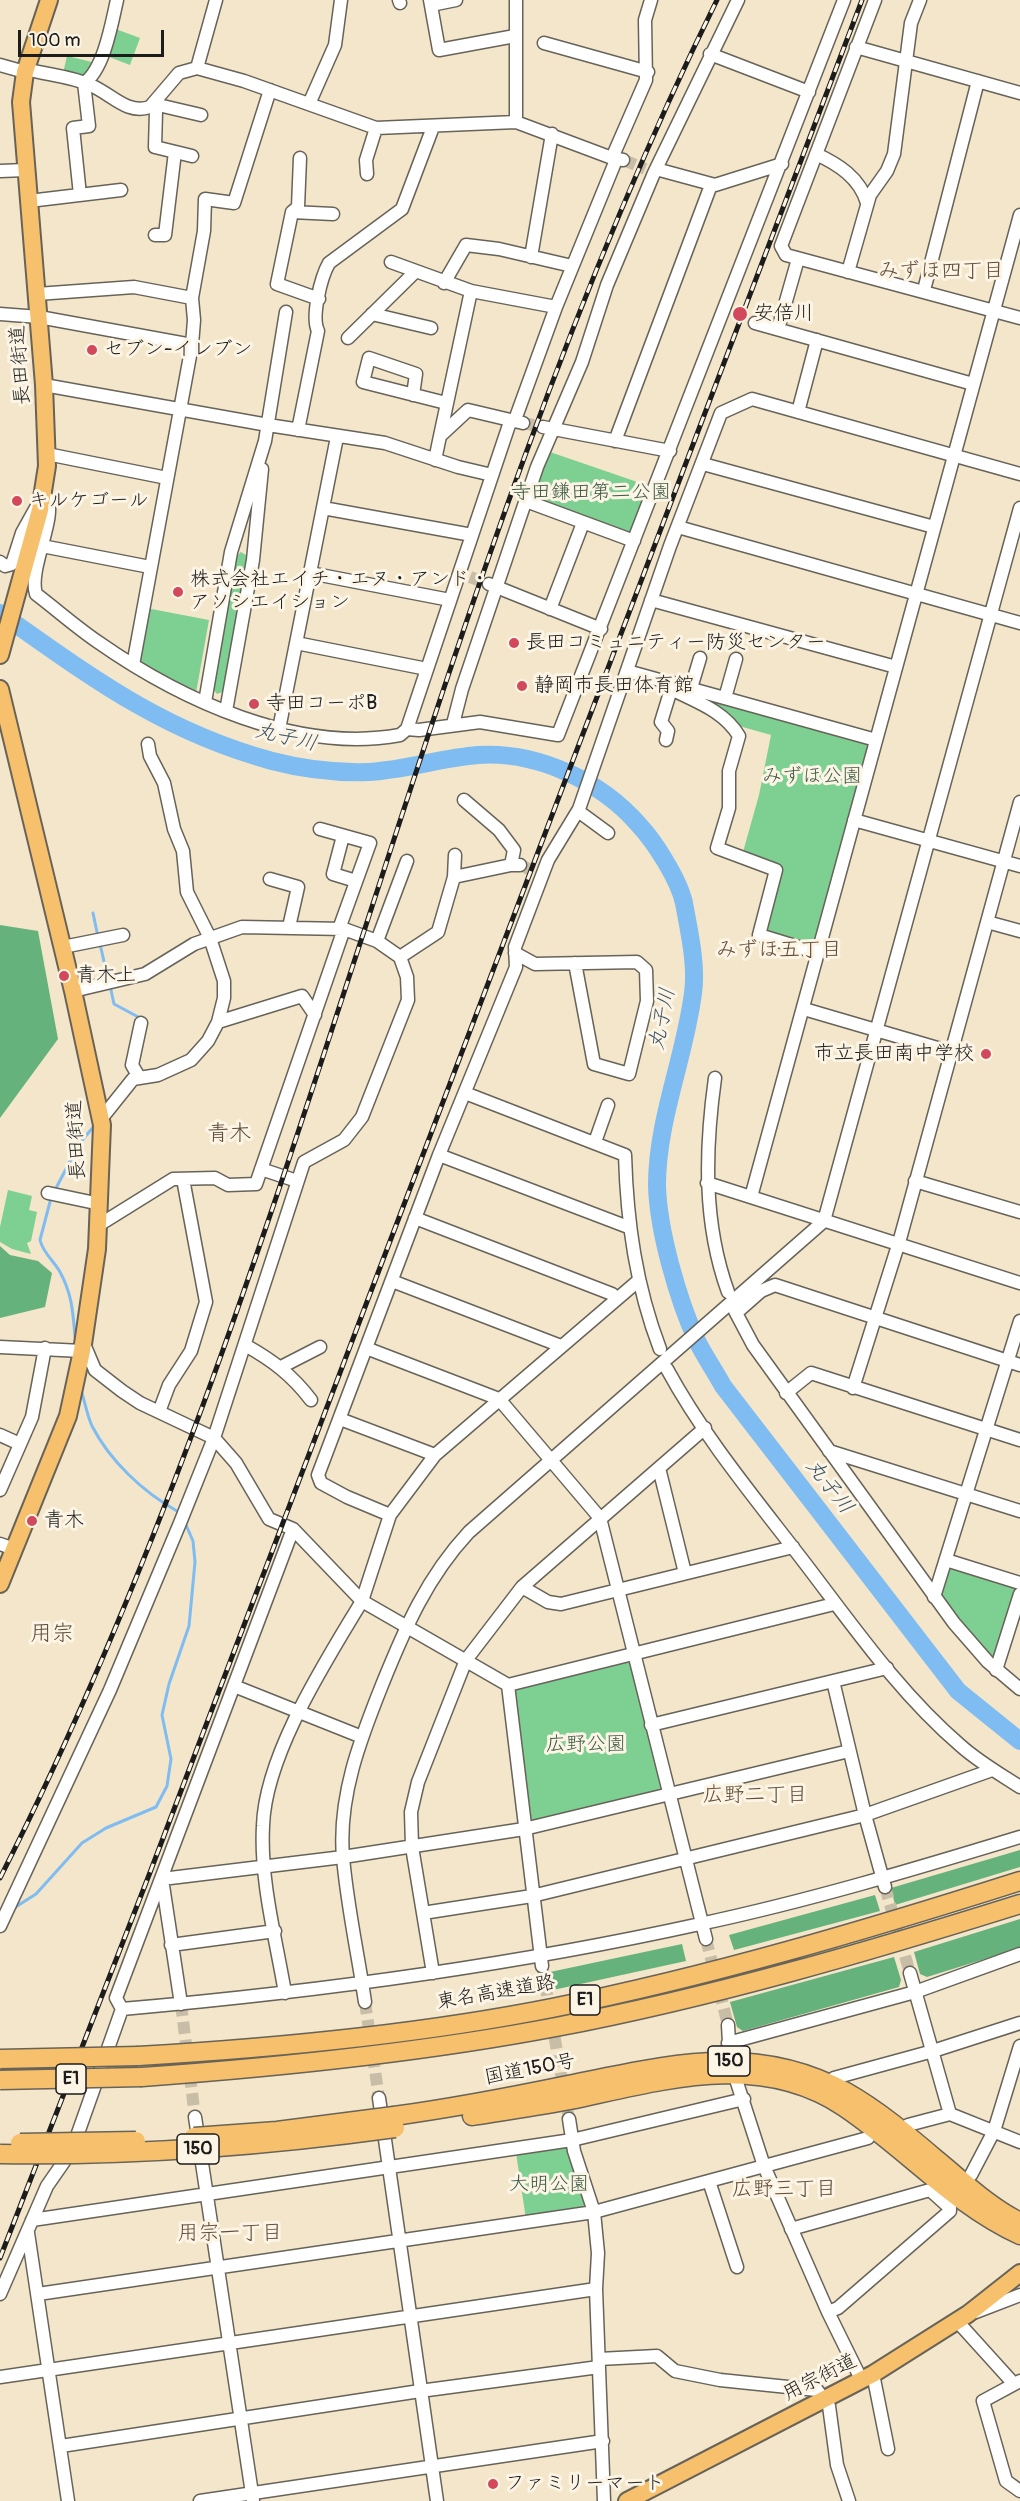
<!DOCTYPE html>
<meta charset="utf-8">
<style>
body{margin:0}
#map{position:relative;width:1020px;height:2501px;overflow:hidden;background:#f3e6ca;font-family:Pangolin,sans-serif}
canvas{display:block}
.scale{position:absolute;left:18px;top:30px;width:146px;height:27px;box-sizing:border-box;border:3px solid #1c1c1c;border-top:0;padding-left:8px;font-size:18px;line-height:21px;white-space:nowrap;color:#1c1c1c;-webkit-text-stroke:4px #fcf5e5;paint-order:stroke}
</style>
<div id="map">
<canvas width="1020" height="2501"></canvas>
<div class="scale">100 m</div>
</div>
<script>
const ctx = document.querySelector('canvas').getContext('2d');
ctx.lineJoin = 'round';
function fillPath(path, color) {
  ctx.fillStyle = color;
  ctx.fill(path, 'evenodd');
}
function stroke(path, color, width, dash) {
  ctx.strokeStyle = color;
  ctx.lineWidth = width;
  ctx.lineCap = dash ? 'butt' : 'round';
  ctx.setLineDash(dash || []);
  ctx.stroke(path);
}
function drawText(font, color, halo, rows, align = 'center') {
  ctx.font = font + ' Pangolin,"Klee One",sans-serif';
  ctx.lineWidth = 6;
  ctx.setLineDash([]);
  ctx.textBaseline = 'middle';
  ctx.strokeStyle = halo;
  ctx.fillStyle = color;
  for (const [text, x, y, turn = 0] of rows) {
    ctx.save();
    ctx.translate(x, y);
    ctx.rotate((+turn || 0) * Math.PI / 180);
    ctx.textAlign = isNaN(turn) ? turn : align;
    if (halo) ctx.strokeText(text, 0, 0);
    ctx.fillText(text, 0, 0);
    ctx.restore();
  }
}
fillPath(new Path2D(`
 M 113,28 L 140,38 L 130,65 L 104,55 Z
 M 67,56 L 96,63 L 86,79 L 63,73 Z
 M 550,452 L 649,486 L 632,533 L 533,499 Z
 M 241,552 L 249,557 L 225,691 L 217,694 L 212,687 L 234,558 Z
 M 146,608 L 209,620 L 196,693 L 136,661 Z
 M 700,696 L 868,740 L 871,745 L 816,946 L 763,931 L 780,868 L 743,852 L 759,795 L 771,735 L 739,726 Z
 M 8,1190 L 32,1196 L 29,1210 L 37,1212 L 31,1241 L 27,1243 L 31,1254 L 12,1249 L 0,1242 L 0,1227 Z
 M 951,1567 L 1015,1587 L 1017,1590 L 996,1658 L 992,1659 L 939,1596 L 946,1568 Z
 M 627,1661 L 631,1664 L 661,1790 L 658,1794 L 530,1822 L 515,1692 L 518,1688 Z
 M 567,2146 L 586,2209 L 526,2219 L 516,2153 Z`), '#7dd092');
fillPath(new Path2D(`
 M 0,925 L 38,931 L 58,1039 L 0,1118 Z
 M 0,1246 L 10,1255 L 38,1261 L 52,1273 L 45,1307 L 0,1318 Z
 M 1020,1850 L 1020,1867 L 895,1905 L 891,1888 Z
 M 875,1895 L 880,1911 L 734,1950 L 729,1935 Z
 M 1020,1919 L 1020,1948 L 927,1977 L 920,1974 L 914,1952 Z
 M 682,1944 L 686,1961 L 553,1990 L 550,1972 Z
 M 894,1957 L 901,1980 L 899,1987 L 743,2031 L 737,2027 L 730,2002 Z`), '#66b27c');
stroke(new Path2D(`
 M 93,913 L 98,937
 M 100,944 L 108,979
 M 111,990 L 114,1004 L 142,1019
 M 138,1064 L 145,1030
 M 54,1192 L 79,1144 L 95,1125
 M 51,1198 L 40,1240 C 43,1253 54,1261 60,1272 C 72,1294 73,1312 75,1337
 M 81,1390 C 85,1402 87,1415 92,1426 C 110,1461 143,1492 177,1511
 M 14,1908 L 36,1894 L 82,1843 L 106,1828 L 156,1807 L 167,1786 L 171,1759 L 162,1715 L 169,1684 L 189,1626 L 195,1562 L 193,1541 L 186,1525`), '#7fbcf2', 3);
stroke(new Path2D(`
 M 0,613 C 91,677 162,731 272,761 C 303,769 337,773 368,772 C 405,770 441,758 478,755 C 537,751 601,781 639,825 C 655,842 679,880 684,903 C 689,931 697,965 693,993 C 685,1057 657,1120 657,1185 C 658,1230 678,1300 697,1341 C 705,1357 715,1371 723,1386 L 958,1691 L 1020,1741`), '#7fbcf2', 18);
stroke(new Path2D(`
 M 624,160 L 645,169
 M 523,423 L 543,427
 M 470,577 L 489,584
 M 520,865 L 536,872
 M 885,1887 L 910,1973
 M 706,1939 L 728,2025
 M 542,1966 L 569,2119
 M 365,2002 L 379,2098
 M 181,2004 L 195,2117`), '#c8bea7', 12, [12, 6]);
const minor = new Path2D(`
 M 399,0 L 400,3
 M 430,0 L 439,50 L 515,36
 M 875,0 L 781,246 L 786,255 L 1020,318
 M 431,5 L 456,0
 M 544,43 L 648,72
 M 856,47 L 1020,93
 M 710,54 L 809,92
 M 0,65 L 25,72
 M 197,68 L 216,0
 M 26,69 C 47,75 70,76 90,85 C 111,93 126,115 150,107 L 179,73 L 197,68 L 244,81 L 376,128 L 516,122 L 612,158 L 623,160
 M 154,104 L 201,115
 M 309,104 L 335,45 L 341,0
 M 153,105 L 156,111 L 155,147 L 192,156
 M 516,122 L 516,0
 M 816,154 C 838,164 860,178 867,203
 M 300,158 L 298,207 L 292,212 L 277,284 L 319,299
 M 612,158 L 646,80 L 645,20 L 651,0
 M 656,169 L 715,185 L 782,164
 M 0,171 L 26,170
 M 367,174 L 366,160 L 376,128
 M 80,195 L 73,128 L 89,126 L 84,83 C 104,70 112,22 117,0
 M 29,201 L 121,190
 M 292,212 L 333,214
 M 155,235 L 165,235 L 175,152
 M 531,257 L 552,134
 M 391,262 L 471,291 L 556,307
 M 848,272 L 870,195 L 887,171 L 894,154 L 911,23 L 920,0
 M 444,283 L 466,245 L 499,249 L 572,266
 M 924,290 L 978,81
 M 37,294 L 134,287 L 192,298 L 204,231 L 205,199 L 234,203 L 270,90
 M 0,314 L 39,317 L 192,345 L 133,665
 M 372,314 L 431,328
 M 755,323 L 973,384
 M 778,329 L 798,259
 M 348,338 L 415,272
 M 192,345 L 194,320 L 192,298
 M 44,385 L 268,425 L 385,443 L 458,467 L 492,475
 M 413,395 L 416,374 L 369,358 L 363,382 L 446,403
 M 798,412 L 817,340
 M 543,427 L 670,451
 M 298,430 L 318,331 C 311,317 321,277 329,263 L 402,209 L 433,127
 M 440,436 L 471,291
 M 615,441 L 711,185
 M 47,454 L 167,478
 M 435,460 L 440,436 L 468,410 L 523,423
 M 703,464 L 934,527
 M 47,498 C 57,518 28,569 36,594 C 57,610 76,627 98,642 C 181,700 297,754 400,735 L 407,729 L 509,425 L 516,417 L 556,307 L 616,160
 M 526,501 L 634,541
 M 323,508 L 472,535
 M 678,527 L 1020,623
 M 42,546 L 150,567
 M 0,562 L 5,566 L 12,564 L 22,533 L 37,506
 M 310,573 L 450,600
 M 489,584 L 601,629
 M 651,600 L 896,667
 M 550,609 L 583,523
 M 296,643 L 427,669
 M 627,671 L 876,740
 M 691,688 L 700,658
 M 671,689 C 697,702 724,711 739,736 L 729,771 L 729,808 L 717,848 L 776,870 L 759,935 L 818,953
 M 725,698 L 736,659
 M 205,702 L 231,552 L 265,441 L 286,312
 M 226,711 L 253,560 L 262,469
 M 453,724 L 462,689 L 537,467 L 582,362 L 607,285 L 654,173 L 738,0
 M 279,729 L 337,437
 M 407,729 L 419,730 L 480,722 L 558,735 L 844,0
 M 666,740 L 668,731 L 661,722 L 673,683
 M 464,800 L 499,830 L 514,850 L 511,865 L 520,865
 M 578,811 L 608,833
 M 854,820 L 1020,866
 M 320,829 L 370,843 L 339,929
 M 343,836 L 333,874 L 356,881
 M 454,877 L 511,865
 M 270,879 L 298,887 L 289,927
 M 987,922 L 1020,931
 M 377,941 L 407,861
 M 63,947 L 123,935
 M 515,953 L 535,964 L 637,962 L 646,970 L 647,1001 L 629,1074 L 594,1064 L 575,963
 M 400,957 L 438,932 L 454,877 L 455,855
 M 804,1009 L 951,1052
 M 218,1022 L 302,996 L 315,1015
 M 139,1077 L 132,1065 L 141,1023
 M 715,1078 C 705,1150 703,1223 728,1292
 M 465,1093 L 625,1155 C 627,1223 636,1286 660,1349
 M 101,1119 L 133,1079 L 158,1075 L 191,1060 L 208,1041 L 218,1022 L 224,998 L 224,981 L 210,938 L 187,892 L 183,851 L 174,829 L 164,783 L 150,756 L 148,744
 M 595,1142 L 608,1105
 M 439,1155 L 628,1227
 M 261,1169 L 297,1181
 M 915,1181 L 1020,1212
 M 707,1183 L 1020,1283
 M 48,1193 L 100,1204
 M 751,1197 L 1020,215
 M 415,1218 L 612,1294 L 617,1299
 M 99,1225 L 173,1179 L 215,1178 L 228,1185 L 256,1184 L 344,929
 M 392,1281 L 561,1346
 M 735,1311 L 753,1345 L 954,1623 L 988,1662 L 1020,1689
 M 736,1313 L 761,1291 L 775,1285 L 1020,1365
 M 84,1344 L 95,1370 L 122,1391 L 140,1403 L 214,1438 L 236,1463 L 269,1519 L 293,1529 L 362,1601 L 390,1515 L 347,1497 L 321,1483 L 318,1475 L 439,1155 L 516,967 L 515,947 L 548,860 L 579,809 L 670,546 L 721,413 L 752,399 L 1020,474
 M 245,1345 C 272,1360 292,1375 311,1400
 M 0,1347 L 82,1351
 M 366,1348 L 499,1399 L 600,1518 L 706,1939
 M 281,1367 L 320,1347
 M 667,1369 C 704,1437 754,1497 801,1558 C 851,1623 898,1692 961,1746 C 979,1762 1000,1774 1020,1787
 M 853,1388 L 900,1239 L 1020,802
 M 786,1393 L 811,1373 L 1020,1440
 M 159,1412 L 169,1385 L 191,1351 L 206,1302 L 183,1179
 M 340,1419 L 435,1455
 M 0,1435 L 20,1444
 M 829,1451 L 1020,1511
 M 659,1468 L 685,1573
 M 0,1490 L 32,1417 L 45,1348
 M 390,1515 L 435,1455 L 638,1281
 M 0,1544 L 14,1549
 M 946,1560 L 1020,1583
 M 522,1587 L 548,1602 L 561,1604 L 793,1547
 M 934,1597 L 1020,1321
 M 996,1670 L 1020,1594
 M 833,1681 L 865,1815 L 885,1887
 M 508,1685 L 542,1966
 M 234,1686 L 362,1737
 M 651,1725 L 887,1668
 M 423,1913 L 532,1896 L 865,1815 L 992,1770
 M 0,1926 L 110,1690 L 180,1523 L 214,1438 L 304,1162 L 344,1140 L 362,1117 L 408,1000 L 407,977 L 400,957 L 377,941 L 344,929 L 242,927 L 194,944 L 145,974 L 73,991
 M 171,1945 L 275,1931
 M 433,1973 L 412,1847 L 411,1812 L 418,1782 L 466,1660 L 522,1587 L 705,1428
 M 910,1973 L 950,2114 L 1020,2142
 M 285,1993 C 276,1939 260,1881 263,1826 C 265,1755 326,1661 362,1601 L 508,1685 L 834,1604
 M 365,2002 C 358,1954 347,1905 343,1857 C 338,1797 360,1740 382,1685 C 405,1628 427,1577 469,1532 L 824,1221 L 1020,508
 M 181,2004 L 162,1879 L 343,1857 L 524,1829 L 849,1751
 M 122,2009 C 316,1992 509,1966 700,1924 C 808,1901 915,1869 1020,1837
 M 728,2025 L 730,2061 L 764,2166 L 828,2312 L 861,2379
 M 728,2043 L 915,1992 L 1020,1954
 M 829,2083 L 834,2078 L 933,2051 L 1020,2023
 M 379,2098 L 437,2501
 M 195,2117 L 253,2500
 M 569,2119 L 574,2151 L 594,2212 L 598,2253 L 596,2289 L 604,2501
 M 908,2125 L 950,2114
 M 971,2175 L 994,2131 L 1020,2046
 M 709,2181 L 737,2267
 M 32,2220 L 572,2140 L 744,2099
 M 791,2229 L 930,2190 L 950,2208 L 950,2211 L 838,2308 L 828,2312
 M 28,2233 L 68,2501
 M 0,2294 L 47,2186 L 72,2150 L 122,2009 L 116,1998 L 293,1529
 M 38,2294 L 594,2212 L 868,2138
 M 976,2312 L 1020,2295
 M 957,2321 L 1014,2384
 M 599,2359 L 657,2356 L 675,2371 L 720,2380 L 817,2390 L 829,2406 L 837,2465 L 849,2501
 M 873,2374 L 888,2449
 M 0,2377 L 596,2289
 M 1020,2381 L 983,2401 L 1006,2481 L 1020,2491
 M 61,2446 L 420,2391 L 599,2367
 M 200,2501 L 603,2441`);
const major = new Path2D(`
 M 0,655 L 40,510 L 47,466 L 44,385 L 21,102 L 25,72 L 49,0
 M 0,689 L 73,991 L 102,1125 L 97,1249 L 82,1351 L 68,1416 L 0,1584
 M 627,2501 L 873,2374 L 968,2314 L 1020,2273`);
const highway = new Path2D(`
 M 138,2056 C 276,2048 416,2035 552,2008 C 711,1976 866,1930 1020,1881
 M 142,2077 C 281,2067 419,2053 556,2027 C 713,1997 867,1952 1020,1904
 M 394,2116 C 452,2108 510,2097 568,2085 C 666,2066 752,2041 846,2092 C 878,2110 909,2136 937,2160 C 964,2182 988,2206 1020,2222
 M 472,2116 C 504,2111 538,2106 570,2100 C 661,2081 759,2050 844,2107 C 904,2147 954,2205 1020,2235`);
stroke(minor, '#676359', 15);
stroke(major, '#676359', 20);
stroke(highway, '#676359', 21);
stroke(minor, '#fff', 12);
stroke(major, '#f7c06c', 16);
stroke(highway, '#f7c06c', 18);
const rail = new Path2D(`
 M 0,1878 C 305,1278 419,603 717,0
 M 0,2258 L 149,1875 L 862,0`);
stroke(rail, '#1c1c1c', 5);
stroke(rail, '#fcf5e5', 3, [9]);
const highwayBridge = new Path2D(`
 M 0,2059 L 138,2056
 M 0,2080 L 142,2077
 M 194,2137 L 277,2131 L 394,2116
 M 20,2143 L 136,2141
 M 0,2154 C 133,2156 264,2146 395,2128`);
stroke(highwayBridge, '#676359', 21, []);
stroke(highwayBridge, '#f7c06c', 18);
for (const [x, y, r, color] of [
 [740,314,8,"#d1495b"],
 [92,350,6,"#d1495b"],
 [17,501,6,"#d1495b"],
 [178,592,6,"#d1495b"],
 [514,643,6,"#d1495b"],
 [522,686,6,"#d1495b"],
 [254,704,6,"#d1495b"],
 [64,976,6,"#d1495b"],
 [986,1054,6,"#d1495b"],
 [32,1521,6,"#d1495b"],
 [493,2484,6,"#d1495b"]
]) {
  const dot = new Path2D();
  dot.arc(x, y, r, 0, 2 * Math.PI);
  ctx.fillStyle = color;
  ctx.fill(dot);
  stroke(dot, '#fcf5e5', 2);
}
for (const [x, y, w] of [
 [585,2000,30],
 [729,2061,42],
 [71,2079,30],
 [198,2149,42]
]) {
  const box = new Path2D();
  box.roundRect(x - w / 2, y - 15, w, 30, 4.5);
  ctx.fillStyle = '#fcf5e5';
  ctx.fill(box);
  stroke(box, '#1c1c1c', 1.5);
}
drawText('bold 18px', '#1c1c1c', null, [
 ["E1",585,2000],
 ["150",729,2061],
 ["E1",71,2079],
 ["150",198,2149]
]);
drawText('20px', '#1c1c1c', '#fcf5e5', [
 ["安倍川",754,314],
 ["セブン-イレブン",104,350],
 ["キルケゴール",29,501],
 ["株式会社エイチ・エヌ・アンド・",190,580],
 ["アソシエイション",190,603],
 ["長田コミュニティー防災センター",526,643],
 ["静岡市長田体育館",534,686],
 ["寺田コーポB",266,704],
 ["青木上",76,976],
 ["市立長田南中学校",974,1054,"right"],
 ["青木",44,1521],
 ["ファミリーマート",505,2484]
], 'left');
drawText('20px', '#1c1c1c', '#fcf5e5', [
 ["長田街道",21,365,-94],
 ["長田街道",77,1140,-93],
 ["東名高速道路",496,1993,-10],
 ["国道150号",530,2070,-11],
 ["用宗街道",820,2378,-27]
]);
drawText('20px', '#3e5b45', '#fcf5e5', [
 ["寺田鎌田第二公園",591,493],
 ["みずほ公園",812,777],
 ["広野公園",586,1745],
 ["大明公園",549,2185]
]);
drawText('21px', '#604c38', '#fcf5e5', [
 ["みずほ四丁目",941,272],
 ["みずほ五丁目",779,951],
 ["広野二丁目",755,1796],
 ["広野三丁目",784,2190],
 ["用宗一丁目",230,2234]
]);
drawText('italic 21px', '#3f5467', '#fcf5e5', [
 ["丸子川",286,738,13],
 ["丸子川",663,1019,-79],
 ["丸子川",829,1487,52]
]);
drawText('22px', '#604c38', '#fcf5e5', [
 ["青木",229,1134],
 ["用宗",52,1634]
]);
</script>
